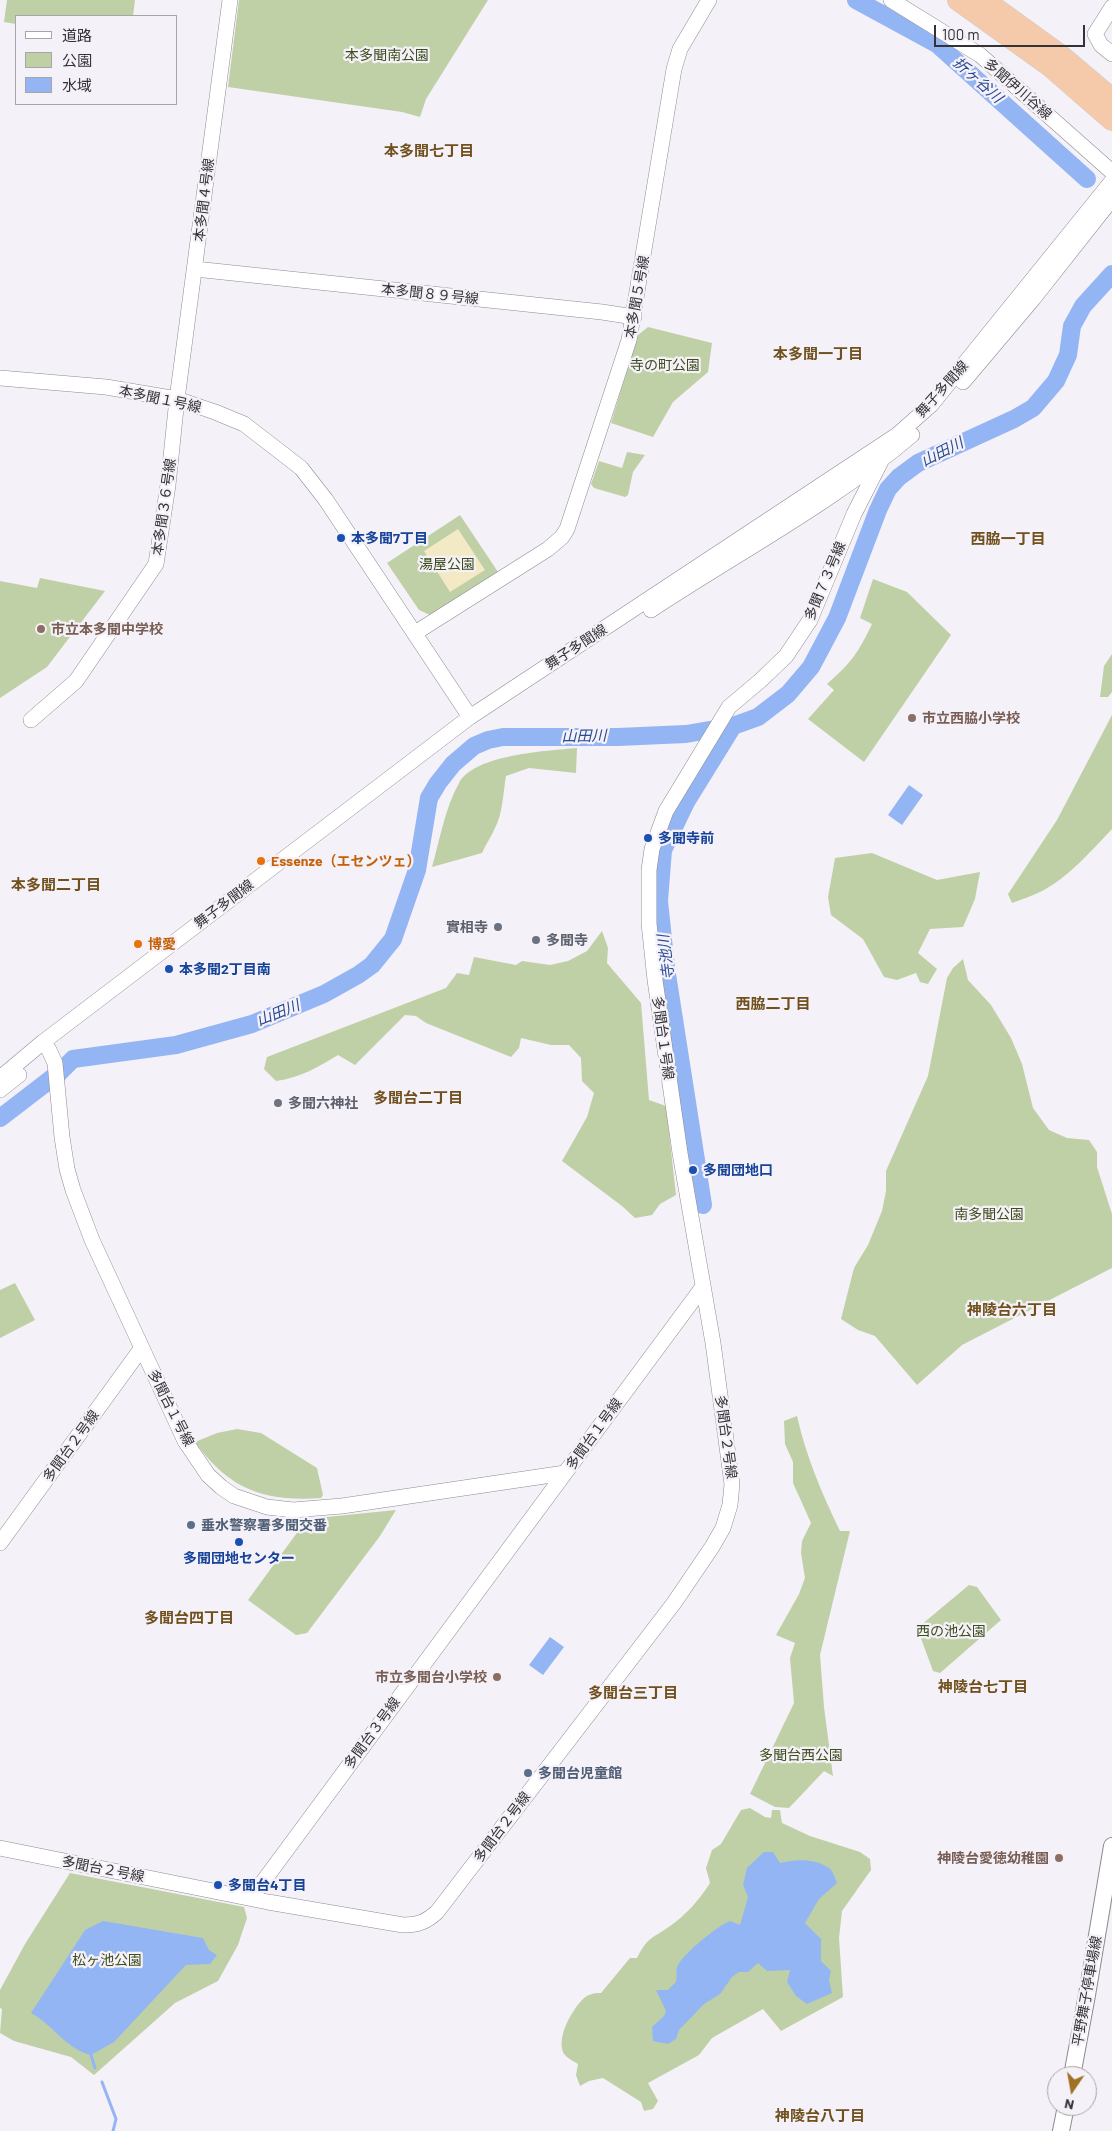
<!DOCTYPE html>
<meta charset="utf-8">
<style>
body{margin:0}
#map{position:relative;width:1112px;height:2131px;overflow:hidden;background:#f5f1f8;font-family:Barlow,"Noto Sans JP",sans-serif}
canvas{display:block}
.legend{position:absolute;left:15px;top:15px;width:162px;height:90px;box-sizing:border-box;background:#f5f1f8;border:1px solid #a8a5aa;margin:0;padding:6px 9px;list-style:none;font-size:15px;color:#343235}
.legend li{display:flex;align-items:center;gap:10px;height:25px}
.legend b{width:25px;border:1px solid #a8a5aa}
.north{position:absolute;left:1047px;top:2066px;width:50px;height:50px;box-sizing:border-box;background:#f5f1f8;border:1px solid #a8a5aa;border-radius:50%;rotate:192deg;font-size:14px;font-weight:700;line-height:20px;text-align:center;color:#343235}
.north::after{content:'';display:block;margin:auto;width:18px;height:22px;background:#9f7123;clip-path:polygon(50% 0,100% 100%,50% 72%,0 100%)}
.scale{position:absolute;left:934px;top:25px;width:151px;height:22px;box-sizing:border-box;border:2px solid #343235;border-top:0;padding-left:6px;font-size:15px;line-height:18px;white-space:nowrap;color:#343235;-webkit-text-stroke:4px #f5f1f8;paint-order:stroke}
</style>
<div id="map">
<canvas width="1112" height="2131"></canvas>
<ul class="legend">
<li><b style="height:6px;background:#fff"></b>道路</li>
<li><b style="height:14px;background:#bfd0a6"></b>公園</li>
<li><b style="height:14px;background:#94b5f4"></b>水域</li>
</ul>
<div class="north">N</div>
<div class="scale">100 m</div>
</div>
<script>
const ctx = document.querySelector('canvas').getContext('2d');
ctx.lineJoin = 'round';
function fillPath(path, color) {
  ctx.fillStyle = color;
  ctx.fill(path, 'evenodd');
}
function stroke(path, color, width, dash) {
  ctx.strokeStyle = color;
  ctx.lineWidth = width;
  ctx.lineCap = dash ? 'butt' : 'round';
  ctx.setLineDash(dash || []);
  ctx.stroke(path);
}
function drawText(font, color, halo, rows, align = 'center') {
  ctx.font = font + ' Barlow,"Noto Sans JP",sans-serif';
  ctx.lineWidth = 4.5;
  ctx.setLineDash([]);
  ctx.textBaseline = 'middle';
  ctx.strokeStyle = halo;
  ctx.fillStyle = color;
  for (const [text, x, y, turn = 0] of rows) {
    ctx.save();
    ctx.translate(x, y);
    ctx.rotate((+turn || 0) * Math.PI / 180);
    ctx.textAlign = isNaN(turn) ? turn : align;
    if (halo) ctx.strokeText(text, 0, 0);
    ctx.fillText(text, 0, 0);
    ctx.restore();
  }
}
fillPath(new Path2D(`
 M 7,0 L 135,0 L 133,16 L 16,16 L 16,24 L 4,22 Z
 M 239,0 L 488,0 L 426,99 L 420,117 L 402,112 L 228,87 Z
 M 648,327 L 712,343 L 708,372 L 673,402 L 653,437 L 611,423 L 638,335 Z
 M 627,452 L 645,455 L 633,472 L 628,495 L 625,497 L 594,488 L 591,484 L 599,461 L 622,468 Z
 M 460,515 L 498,572 L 430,615 L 419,610 L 387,563 Z
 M 40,578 L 105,591 L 47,667 L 0,698 L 0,581 L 37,588 Z
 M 873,579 L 907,592 L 951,635 L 864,762 L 808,719 L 834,690 L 827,684 C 852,662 858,653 872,624 L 860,618 Z
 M 1112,654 L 1112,692 L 1108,697 L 1100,697 L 1104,666 Z
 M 1112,715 L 1112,829 C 1091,851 1069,877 1042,891 C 1032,896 1022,899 1012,903 L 1008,894 L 1057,820 Z
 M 577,748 L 576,773 L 529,768 L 506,776 C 503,793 503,813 495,828 C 491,837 486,844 482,853 L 432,867 C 440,839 445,808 459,783 C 475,754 547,751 577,748 Z
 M 872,853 L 937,880 L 980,872 L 975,899 L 963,927 L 930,929 L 918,953 L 937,969 L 928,984 L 920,982 L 916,973 L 897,980 L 884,977 L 863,939 L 831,915 L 828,897 L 835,858 Z
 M 602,931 L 608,948 L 607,963 L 641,1003 L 649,1100 L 666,1106 L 676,1195 L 660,1204 L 652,1215 L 635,1218 L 622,1206 L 562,1161 L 587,1117 L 594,1093 L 582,1081 L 581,1058 L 569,1045 L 551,1045 L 521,1038 L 519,1048 L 511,1057 L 426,1023 L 416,1016 L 405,1015 L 355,1065 L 338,1055 C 318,1067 300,1078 276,1081 L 264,1069 L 267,1057 L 446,988 L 457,973 L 469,975 L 474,957 L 516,965 L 522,961 L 550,965 L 568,961 L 587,951 Z
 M 963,959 L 968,980 L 991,1005 L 1011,1038 L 1022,1064 L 1033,1108 L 1049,1130 L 1067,1138 L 1089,1140 L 1097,1152 L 1097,1167 L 1112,1214 L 1112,1268 L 962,1345 L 917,1385 L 875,1336 L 858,1330 L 841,1319 L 854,1268 L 868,1245 L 882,1211 L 886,1191 L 886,1171 L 928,1076 L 947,978 L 953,968 Z
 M 15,1283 L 35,1320 L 0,1338 L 0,1290 Z
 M 797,1416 C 806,1456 822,1494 840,1531 L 850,1531 L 820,1655 L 824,1707 L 833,1776 L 824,1771 L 789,1808 L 775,1807 L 750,1794 L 794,1703 L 790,1658 L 795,1643 L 776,1635 L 799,1594 L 805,1578 L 801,1553 L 802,1541 L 811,1523 L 793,1483 L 793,1462 L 785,1444 L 784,1421 Z
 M 237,1429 L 261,1433 L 317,1468 L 323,1495 L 321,1498 C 263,1502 229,1489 195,1442 L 217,1433 Z
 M 396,1510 L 380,1536 L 307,1633 L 296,1635 L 248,1600 L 307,1519 Z
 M 969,1585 L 977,1587 L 1001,1620 L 940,1673 L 933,1671 L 919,1633 L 921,1625 Z
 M 750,1808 L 765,1817 L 771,1818 L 772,1810 L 780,1810 L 782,1823 L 810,1836 L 860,1852 L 870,1859 L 871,1870 L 842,1911 L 839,1938 L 843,1997 L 781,2031 L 763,2009 L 712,2038 L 699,2055 L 648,2083 L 658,2101 L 653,2109 L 644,2111 L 641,2102 L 603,2078 L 589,2081 L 580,2086 L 576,2075 L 578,2064 C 573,2061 565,2057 563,2052 C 557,2036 572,2010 583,1999 C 588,1994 594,1993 601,1993 L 630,1958 L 637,1958 C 648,1936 652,1939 670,1926 C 686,1915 700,1899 710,1883 L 706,1868 L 712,1850 L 721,1844 L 741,1810 Z
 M 70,1873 L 244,1907 L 247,1918 L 238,1945 L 218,1981 L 175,2003 L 94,2075 L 71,2057 L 14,2041 L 0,2033 L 2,2009 L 0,2008 L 0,1990 L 25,1944 Z`), '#bfd0a6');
fillPath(new Path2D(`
 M 458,529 L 485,570 L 450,592 L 424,551 Z`), '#f3e9c4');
fillPath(new Path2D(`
 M 909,785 L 923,795 L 902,825 L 888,815 Z
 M 550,1637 L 564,1647 L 543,1675 L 529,1665 Z
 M 764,1852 L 773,1852 L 780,1863 C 796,1859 815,1858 829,1868 C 833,1871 835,1878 837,1883 L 819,1899 L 805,1923 L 821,1939 L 821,1961 L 831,1971 L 829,1980 L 832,1993 L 807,2004 L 796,1996 L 787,1982 L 790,1970 L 767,1971 L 758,1963 L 748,1972 L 739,1972 L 732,1977 L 720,1994 L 704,2004 L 679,2030 L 676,2039 L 668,2044 L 653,2041 L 652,2027 L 664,2016 L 666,2011 L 656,1990 L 668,1990 L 676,1982 C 677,1977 676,1971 677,1967 C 682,1954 719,1925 730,1921 L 740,1925 L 748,1897 L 743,1885 L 747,1868 Z
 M 103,1921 L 203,1938 L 209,1950 L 217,1955 L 210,1964 L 186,1965 L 114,2042 L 91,2055 C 66,2049 53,2025 31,2013 L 85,1930 Z`), '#94b5f4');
stroke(new Path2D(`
 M 91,2055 L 95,2068
 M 102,2082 L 116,2119 L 113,2131`), '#94b5f4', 3);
stroke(new Path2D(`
 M 856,0 L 937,44 L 1087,179
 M 0,1118 L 60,1072 L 73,1059 L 176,1045 L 252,1024 L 324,994 L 358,975 L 372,965 L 393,939 L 417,870 L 429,798 L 438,783 L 453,764 L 474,746 L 488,740 L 503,737 L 618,737 L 686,734 L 733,726 L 758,717 L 788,694 L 811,667 L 837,618 L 878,510 L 888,489 L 899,477 L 918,463 L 1014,419 L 1033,408 L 1056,381 L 1068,355 L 1072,326 L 1083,306 L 1112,274
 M 703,1205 L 666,968 L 659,901 L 663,850 L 686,802 L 733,726`), '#94b5f4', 18);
const tertiary = new Path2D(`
 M 891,0 L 980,55 L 1112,172
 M 1112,7 L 1095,34 L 1101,45 L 1112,54
 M 195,269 L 602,312 L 634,317
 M 0,378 L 106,387 L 177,399 L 215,412 L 244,424 L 270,444 L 301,468 L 326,500 L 470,717
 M 963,382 L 1033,299 L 1112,199
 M 651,610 C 739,552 832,503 912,435
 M 415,633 L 548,549 L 562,537 L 567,529 L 629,340 L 674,69 L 680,49 L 709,0
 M 31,720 L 76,681 L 156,564 L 168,485 L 177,399 L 230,0
 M 43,1042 L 49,1050 L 55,1063 L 62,1137 L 67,1169 L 73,1190 L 92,1240 L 185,1441 L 208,1475 L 221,1487 L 234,1496 L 267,1507 L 293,1510 L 342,1506 L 565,1473 L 702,1288
 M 0,1078 L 43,1042 L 470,717 L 897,435 L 931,405 L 1112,181
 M 0,1090 L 19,1075
 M 0,1543 L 141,1349
 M 0,1848 L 268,1902 L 403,1925 C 418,1925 426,1922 437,1912 L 674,1603 L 712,1547 L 723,1528 L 730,1505 L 732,1484 L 713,1343 L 680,1153 L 655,980 L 649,923 L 649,870 L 652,849 L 666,811 L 729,707 L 761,680 L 786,656 L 810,620 L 854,514 L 881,461
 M 251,1898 L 565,1473`);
const secondary = new Path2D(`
 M 1072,2076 L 1087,1995 L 1112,1846
 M 1061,2131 L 1066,2106`);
const motorway = new Path2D(`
 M 958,0 L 1050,66 L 1112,120
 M 984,0 L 1060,55 L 1112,99`);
stroke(tertiary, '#8e8a90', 16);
stroke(secondary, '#8e8a90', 18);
stroke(motorway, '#cececf', 22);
stroke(tertiary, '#fff', 15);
stroke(secondary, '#fff', 16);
stroke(motorway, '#f5caaa', 21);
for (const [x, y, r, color] of [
 [341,538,5,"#1a4fb4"],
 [41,629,5,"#8d6e63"],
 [912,718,5,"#8d6e63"],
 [648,838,5,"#1a4fb4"],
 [261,861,5,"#e8710a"],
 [498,927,5,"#6b7280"],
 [536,940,5,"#6b7280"],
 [138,944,5,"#e8710a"],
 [169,969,5,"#1a4fb4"],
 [278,1103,5,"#6b7280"],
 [693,1170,5,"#1a4fb4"],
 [191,1525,5,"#5c6f8a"],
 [239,1542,5,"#1a4fb4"],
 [497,1677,5,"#8d6e63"],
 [528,1773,5,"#5c6f8a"],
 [1059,1858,5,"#8d6e63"],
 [218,1885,5,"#1a4fb4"]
]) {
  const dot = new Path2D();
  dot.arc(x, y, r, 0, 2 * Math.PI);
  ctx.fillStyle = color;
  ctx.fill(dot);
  stroke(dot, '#f5f1f8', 2);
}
drawText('14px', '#3d4d1b', '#f5f1f8', [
 ["本多聞南公園",387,55],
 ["寺の町公園",665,365],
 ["湯屋公園",447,564],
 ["南多聞公園",989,1214],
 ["西の池公園",951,1631],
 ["多聞台西公園",801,1755],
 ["松ヶ池公園",107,1960]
]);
drawText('14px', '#343235', '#f5f1f8', [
 ["多聞伊川谷線",1018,89,41],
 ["本多聞４号線",204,200,-83],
 ["本多聞８９号線",430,294,6],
 ["本多聞５号線",637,297,-80],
 ["舞子多聞線",942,389,-48],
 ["本多聞１号線",160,399,12],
 ["本多聞３６号線",164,507,-82],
 ["多聞７３号線",825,581,-67],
 ["舞子多聞線",576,647,-33],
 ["舞子多聞線",224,904,-37],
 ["多聞台１号線",663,1038,82],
 ["多聞台１号線",171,1408,63],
 ["多聞台１号線",594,1434,-54],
 ["多聞台２号線",726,1437,82],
 ["多聞台２号線",71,1446,-54],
 ["多聞台３号線",372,1733,-54],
 ["多聞台２号線",502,1827,-53],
 ["多聞台２号線",103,1869,11],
 ["平野舞子停車場線",1087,1991,-80]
]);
drawText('bold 14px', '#164399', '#f5f1f8', [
 ["本多聞7丁目",351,538],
 ["多聞寺前",658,838],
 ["本多聞2丁目南",179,969],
 ["多聞団地口",703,1170],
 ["多聞団地センター",239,1558,"center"],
 ["多聞台4丁目",228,1885]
], 'left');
drawText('bold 14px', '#785e54', '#f5f1f8', [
 ["市立本多聞中学校",51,629],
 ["市立西脇小学校",922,718],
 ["市立多聞台小学校",487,1677,"right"],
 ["神陵台愛徳幼稚園",1049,1858,"right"]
], 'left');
drawText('bold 14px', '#c56008', '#f5f1f8', [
 ["Essenze（エセンツェ）",271,861],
 ["博愛",148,944]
], 'left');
drawText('bold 14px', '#5b616d', '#f5f1f8', [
 ["實相寺",488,927,"right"],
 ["多聞寺",546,940],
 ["多聞六神社",288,1103]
], 'left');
drawText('bold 14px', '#4e5e75', '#f5f1f8', [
 ["垂水警察署多聞交番",201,1525],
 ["多聞台児童館",538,1773]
], 'left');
drawText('italic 15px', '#284b94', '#f5f1f8', [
 ["折ヶ谷川",978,80,42],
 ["山田川",942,452,-27],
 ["山田川",584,736,-1],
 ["寺池川",666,957,-97],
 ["山田川",278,1013,-22]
]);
drawText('bold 15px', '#70501c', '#f5f1f8', [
 ["本多聞七丁目",429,151],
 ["本多聞一丁目",818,354],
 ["西脇一丁目",1008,539],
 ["本多聞二丁目",56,885],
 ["西脇二丁目",773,1004],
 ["多聞台二丁目",418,1098],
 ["神陵台六丁目",1012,1310],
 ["多聞台四丁目",189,1618],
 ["神陵台七丁目",983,1687],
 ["多聞台三丁目",633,1693],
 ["神陵台八丁目",820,2116]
]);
</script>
